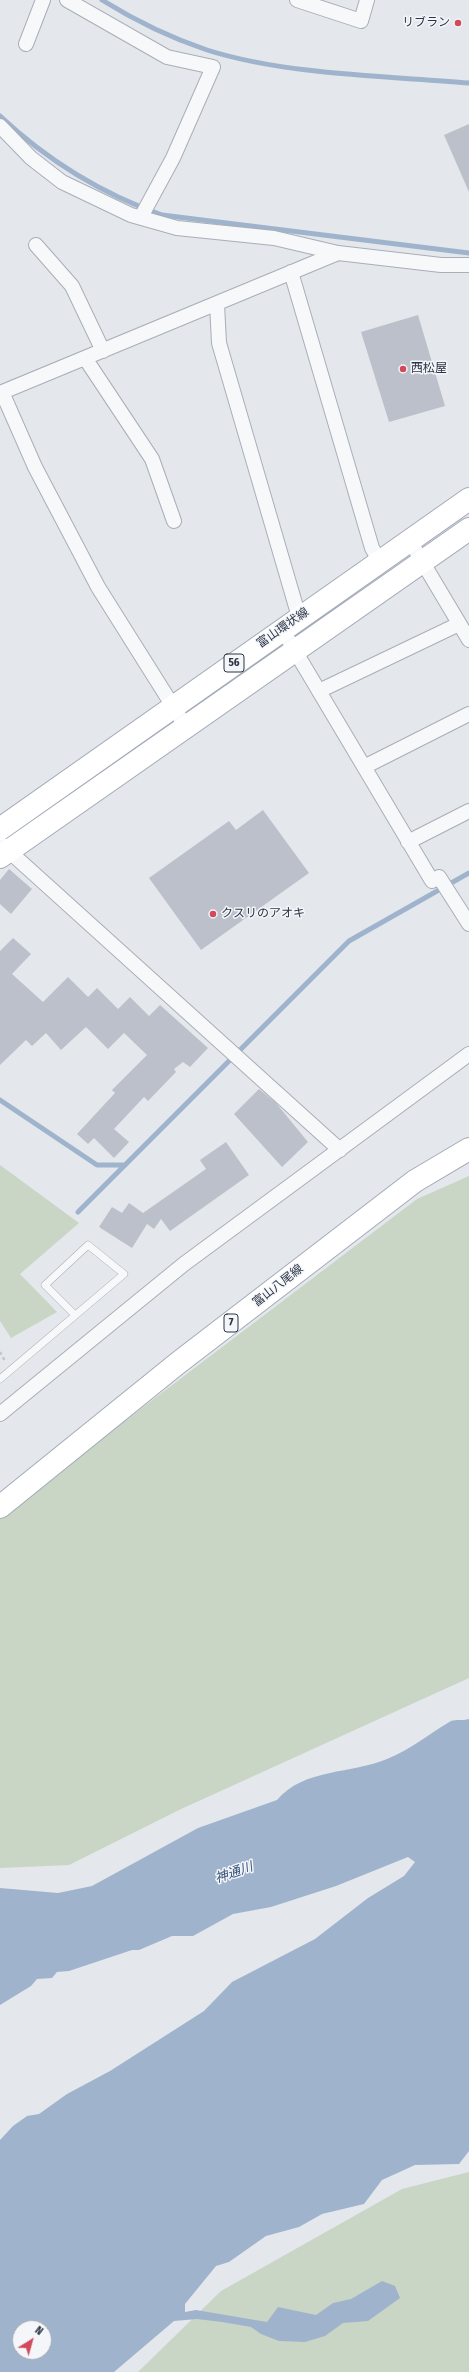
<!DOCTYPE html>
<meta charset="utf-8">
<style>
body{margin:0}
#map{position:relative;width:469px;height:2372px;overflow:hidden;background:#e4e7ec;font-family:"Fira Sans Condensed",sans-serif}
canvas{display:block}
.north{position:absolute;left:12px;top:2320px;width:40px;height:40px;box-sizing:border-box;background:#f4f6f9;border:1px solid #a4a8b1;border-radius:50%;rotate:37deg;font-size:11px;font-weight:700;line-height:16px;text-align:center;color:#2b3445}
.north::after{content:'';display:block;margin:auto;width:14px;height:18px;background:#d1495b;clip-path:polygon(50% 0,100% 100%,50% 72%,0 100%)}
</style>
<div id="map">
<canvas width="469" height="2372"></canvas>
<div class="north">N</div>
</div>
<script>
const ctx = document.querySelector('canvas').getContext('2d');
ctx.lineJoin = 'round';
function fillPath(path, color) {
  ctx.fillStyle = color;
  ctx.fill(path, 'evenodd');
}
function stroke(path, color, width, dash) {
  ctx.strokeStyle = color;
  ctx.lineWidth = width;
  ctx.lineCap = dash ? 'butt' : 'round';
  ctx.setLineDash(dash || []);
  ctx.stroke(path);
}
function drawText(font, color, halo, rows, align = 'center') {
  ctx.font = font + ' "Fira Sans Condensed","Noto Sans JP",sans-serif';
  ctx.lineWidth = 3;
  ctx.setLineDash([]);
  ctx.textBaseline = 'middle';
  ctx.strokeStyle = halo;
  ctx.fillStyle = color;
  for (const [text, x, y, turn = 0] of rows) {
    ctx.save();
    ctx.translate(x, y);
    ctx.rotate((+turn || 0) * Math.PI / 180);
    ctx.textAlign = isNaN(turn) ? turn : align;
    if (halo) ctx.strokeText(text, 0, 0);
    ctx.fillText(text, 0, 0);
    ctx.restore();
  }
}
fillPath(new Path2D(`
 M 0,1165 L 79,1223 L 20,1274 L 57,1312 L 11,1338 L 0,1321 Z
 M 469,1176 L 469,1678 L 179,1810 L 69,1865 L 0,1868 L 0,1518 L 30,1493 L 417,1199 Z
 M 469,2172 L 469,2372 L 138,2372 L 221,2291 L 402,2189 Z`), '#c9d6c5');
fillPath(new Path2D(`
 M 469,1719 L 469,2151 L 459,2164 L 415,2165 L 382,2180 L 364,2204 L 322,2214 L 299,2227 L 266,2236 L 229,2262 L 216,2266 L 185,2304 L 185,2312 L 196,2310 L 267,2322 L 278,2307 L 316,2315 L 333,2303 L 351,2299 L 382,2281 L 395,2286 L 400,2298 L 368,2321 L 343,2323 L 325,2336 L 305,2342 L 279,2341 L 261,2334 L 251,2327 L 222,2322 L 197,2319 L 174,2321 L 114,2372 L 0,2372 L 0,2140 L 13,2126 L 27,2116 L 39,2114 L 67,2094 L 110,2071 L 204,2011 L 232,1982 L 315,1939 L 368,1898 L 404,1876 L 415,1862 L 408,1857 L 336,1886 L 271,1907 L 233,1914 L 193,1936 L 172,1936 L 139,1950 L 132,1950 L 69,1971 L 57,1972 L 52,1978 L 37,1979 L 31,1986 L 0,2005 L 0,1888 L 58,1893 L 92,1886 L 198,1828 L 277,1800 C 304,1768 352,1774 387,1759 C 410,1750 430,1733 451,1721 C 456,1719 463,1721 469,1719 ZM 20,2328 L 44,2328 L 44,2352 L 20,2352 Z`), '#9fb4cc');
stroke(new Path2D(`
 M 102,0 C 134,20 171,38 207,50 C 286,75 386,76 469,83
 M 0,116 C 48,161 100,193 162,215 L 469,253
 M 0,1100 L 97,1165 L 125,1165
 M 78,1212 L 349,941 L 469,873`), '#9fb4cc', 5);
fillPath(new Path2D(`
 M 469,124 L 469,192 L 444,135 Z
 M 418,315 L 445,406 L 389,422 L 361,332 Z
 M 263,810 L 309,873 L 201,950 L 149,878 L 229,821 L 236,830 Z
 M 9,869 L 32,889 L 11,914 L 0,904 L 0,880 Z
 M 13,938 L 31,954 L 12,974 L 43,1002 L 68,977 L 88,997 L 97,988 L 118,1009 L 130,997 L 149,1016 L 160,1005 L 208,1048 L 190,1067 L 183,1062 L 174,1069 L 176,1072 L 148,1101 L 144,1097 L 114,1129 L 129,1142 L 114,1158 L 94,1138 L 88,1144 L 77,1134 L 115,1093 L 112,1090 L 147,1055 L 124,1033 L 108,1049 L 86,1027 L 61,1050 L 46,1033 L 32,1046 L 26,1040 L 0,1065 L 0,951 Z
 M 259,1089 L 276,1103 L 308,1142 L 282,1167 L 234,1114 Z
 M 226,1142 L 249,1175 L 170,1231 L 161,1219 L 154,1229 L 147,1224 L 132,1248 L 99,1227 L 112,1207 L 122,1213 L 129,1203 L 143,1213 L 206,1169 L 200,1160 Z`), '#bbc0ca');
const service = new Path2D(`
 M 0,1379 L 124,1274 L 88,1245 L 45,1285 L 75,1315`);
const minor = new Path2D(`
 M 67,0 L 167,57 L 213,67 L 173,158 L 141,217
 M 297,0 L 361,21 L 367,0
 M 26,44 L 43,0
 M 0,126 L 31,158 L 62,182 L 131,215 L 177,228 L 274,238 L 338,253 L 441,265 L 469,265
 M 36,245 L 72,286 L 103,351
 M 291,272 L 372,548 L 380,562
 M 217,304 L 219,343 L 299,617
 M 85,358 L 152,459 L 174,521
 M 2,392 L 35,467 L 98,587 L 186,727
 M 0,393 L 338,253
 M 410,541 L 469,640
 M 282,629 L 432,881 L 439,877 L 469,924
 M 319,691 L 459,624
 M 364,767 L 469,714
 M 408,842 L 469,811
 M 0,843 L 340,1150
 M 0,1414 L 184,1264 L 469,1054`);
const primary = new Path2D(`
 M 0,829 L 469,499
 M 0,857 L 469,529
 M 0,1507 L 178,1363 L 415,1181 L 469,1149`);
stroke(service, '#a9aeb7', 8);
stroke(minor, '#a9aeb7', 16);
stroke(primary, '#a3abb8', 24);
stroke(new Path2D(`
 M 0,1352 L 5,1361`), '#c2c5cb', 2.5, [3, 3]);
stroke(service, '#f7f8fa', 7);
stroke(minor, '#f7f8fa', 14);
stroke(primary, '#fff', 22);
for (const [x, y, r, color] of [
 [458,23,4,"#d1495b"],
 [403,369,4,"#d1495b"],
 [213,914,4,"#d1495b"]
]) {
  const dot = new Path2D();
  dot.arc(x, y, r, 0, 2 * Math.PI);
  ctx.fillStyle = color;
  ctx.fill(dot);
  stroke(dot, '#f4f6f9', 1.5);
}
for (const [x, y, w] of [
 [234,663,20],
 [231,1323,14]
]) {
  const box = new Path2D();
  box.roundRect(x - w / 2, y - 9, w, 18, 3);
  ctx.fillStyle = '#f4f6f9';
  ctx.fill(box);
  stroke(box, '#2b3445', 1);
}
drawText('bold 11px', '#2b3445', null, [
 ["56",234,663],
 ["7",231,1323]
]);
drawText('12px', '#2b3445', '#f4f6f9', [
 ["リブラン",450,23,"right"],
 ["西松屋",411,369],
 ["クスリのアオキ",221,914]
], 'left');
drawText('12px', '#2b3445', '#f4f6f9', [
 ["富山環状線",283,628,-35],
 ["富山八尾線",278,1286,-38]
]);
drawText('italic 13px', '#34527a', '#f4f6f9', [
 ["神通川",234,1873,-19]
]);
</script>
